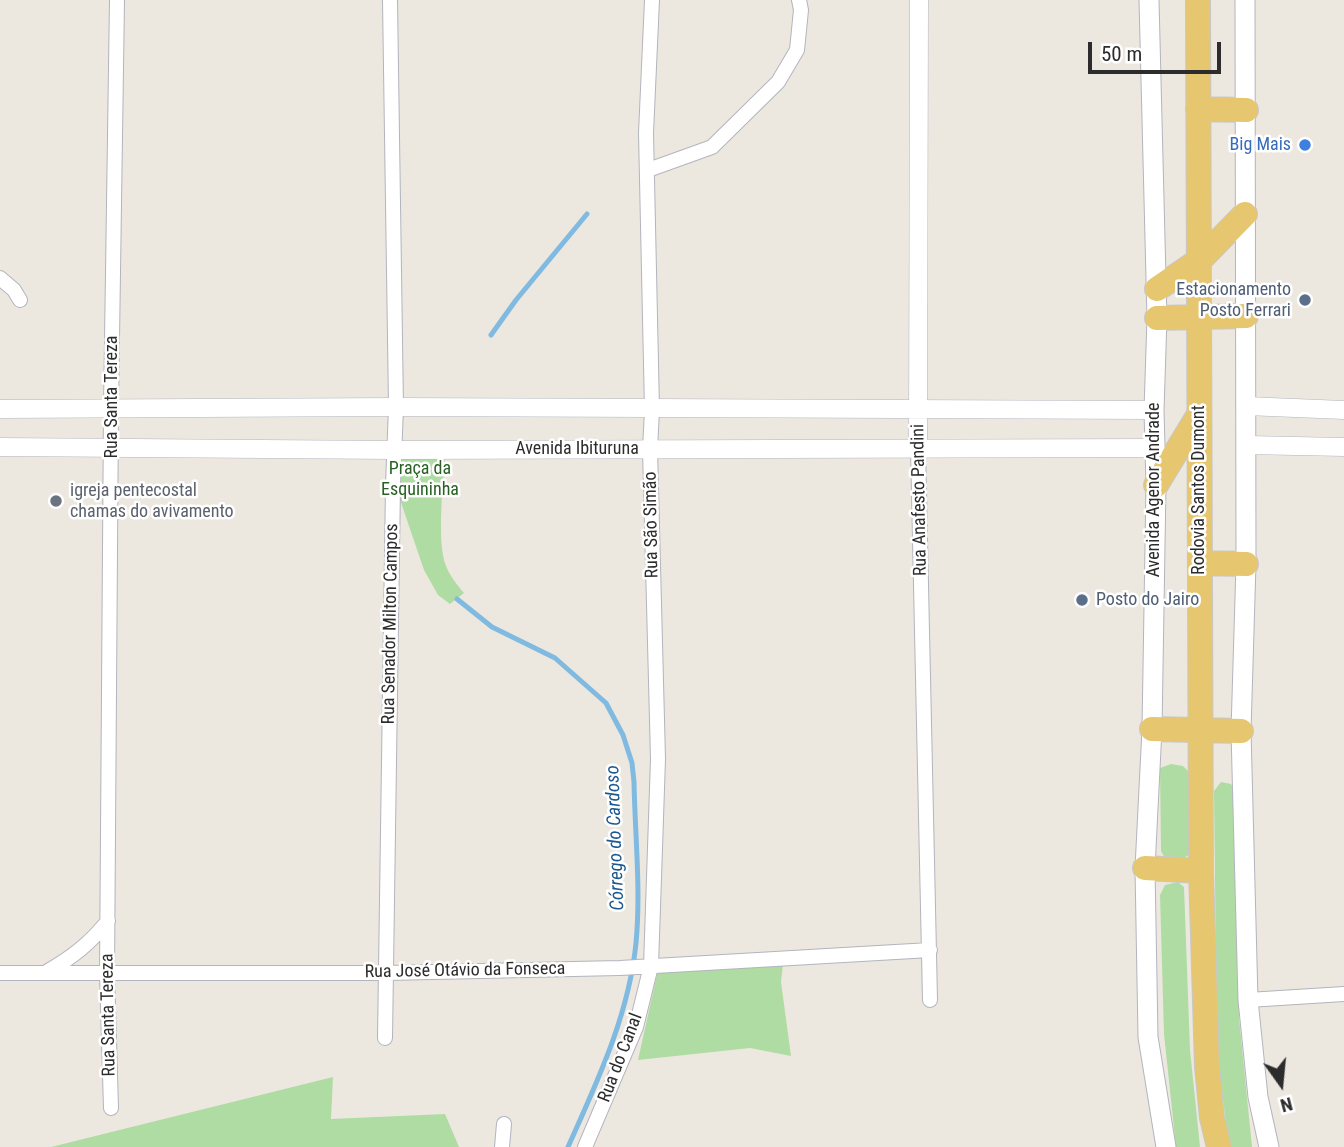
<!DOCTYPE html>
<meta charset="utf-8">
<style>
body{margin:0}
#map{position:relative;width:1344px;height:1147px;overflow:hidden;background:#ece8e0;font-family:"Roboto Condensed",sans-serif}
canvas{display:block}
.north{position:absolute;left:1246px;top:1049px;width:70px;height:70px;-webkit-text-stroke:5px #fff;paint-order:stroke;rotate:165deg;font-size:19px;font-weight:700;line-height:28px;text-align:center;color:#2c2c2c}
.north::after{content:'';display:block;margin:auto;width:24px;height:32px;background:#2c2c2c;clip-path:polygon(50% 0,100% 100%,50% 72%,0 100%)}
.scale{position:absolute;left:1088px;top:42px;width:133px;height:32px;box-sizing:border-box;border:4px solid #2c2c2c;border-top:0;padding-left:9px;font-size:21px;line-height:24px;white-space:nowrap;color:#2c2c2c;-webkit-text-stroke:5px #fff;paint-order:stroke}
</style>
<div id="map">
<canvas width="1344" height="1147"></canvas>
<div class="north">N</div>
<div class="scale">50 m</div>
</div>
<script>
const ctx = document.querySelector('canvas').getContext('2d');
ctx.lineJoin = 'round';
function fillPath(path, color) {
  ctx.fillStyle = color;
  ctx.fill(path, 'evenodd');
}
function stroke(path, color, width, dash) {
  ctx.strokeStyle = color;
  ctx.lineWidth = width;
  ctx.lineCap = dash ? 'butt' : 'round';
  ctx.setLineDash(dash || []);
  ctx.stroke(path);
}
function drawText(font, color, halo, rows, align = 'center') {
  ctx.font = font + ' "Roboto Condensed",sans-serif';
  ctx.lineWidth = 5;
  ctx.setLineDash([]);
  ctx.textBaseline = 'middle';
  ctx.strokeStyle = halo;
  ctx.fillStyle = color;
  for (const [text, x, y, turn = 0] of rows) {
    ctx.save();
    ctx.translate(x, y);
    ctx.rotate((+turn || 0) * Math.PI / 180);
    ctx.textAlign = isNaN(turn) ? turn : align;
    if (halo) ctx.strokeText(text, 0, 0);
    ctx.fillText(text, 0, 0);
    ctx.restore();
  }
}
fillPath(new Path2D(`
 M 396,451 L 445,451 C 444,479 436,541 446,566 C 450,576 457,585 464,593 L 450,604 L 438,595 L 424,570 L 395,485 Z
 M 1171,764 L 1183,766 L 1189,772 L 1190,854 L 1179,861 L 1166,860 L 1161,851 L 1160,768 Z
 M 1221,782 L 1231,784 L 1236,793 L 1239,1018 L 1252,1147 L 1229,1147 L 1217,1052 L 1214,791 Z
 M 1178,882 L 1184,887 L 1190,1050 L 1200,1147 L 1176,1147 L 1164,1034 L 1160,895 L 1165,885 Z
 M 783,964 L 781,982 L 791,1056 L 750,1048 L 638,1060 L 658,970 Z
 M 333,1077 L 331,1119 L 445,1114 L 459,1147 L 51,1147 Z`), '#afdca3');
stroke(new Path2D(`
 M 491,335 L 516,300 L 587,214
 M 457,599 L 492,627 L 555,658 L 606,703 L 623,735 L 632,763 L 634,782 C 635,835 641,890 636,943 C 629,1015 597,1082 568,1147`), '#80bae1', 5);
const minor = new Path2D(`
 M 648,170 L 712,147 L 778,82 L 797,50 L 801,10 L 799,0
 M 0,278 L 14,290 L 20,300
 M 918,447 L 930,1000
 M 48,971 C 73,957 90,943 108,921
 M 0,973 L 386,973 L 620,968 L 930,950
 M 1248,1000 L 1344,994
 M 385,1038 L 393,485 L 396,407 L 390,0
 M 111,1108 L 107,973 L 111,408 L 117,0
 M 502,1147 L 504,1124
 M 585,1147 L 636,1027 L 651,966 L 658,759 L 650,449 L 652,410 L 646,133 L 652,0`);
const tertiary = new Path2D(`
 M 1246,406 L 1344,410
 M 0,409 L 396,407 L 1154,410
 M 1247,445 L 1344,447
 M 0,447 L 394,450 L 1155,448
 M 918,447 L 919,0`);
const secondary = new Path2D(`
 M 1149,0 L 1157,318 L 1154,410 L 1156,485 L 1152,729 L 1145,868 L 1148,1037 L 1166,1147
 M 1245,0 L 1246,564 L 1241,731 L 1248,1000 L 1258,1097 L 1269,1147`);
const trunk = new Path2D(`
 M 1198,0 L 1201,871 L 1207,1067 L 1212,1118 L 1219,1147
 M 1198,109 L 1246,110
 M 1157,289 L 1201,259 L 1245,214
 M 1157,318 L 1246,316
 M 1156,485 L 1198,416
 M 1200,563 L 1246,564
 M 1152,729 L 1241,731
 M 1145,868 L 1201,871`);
stroke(minor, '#b3b4be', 16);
stroke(tertiary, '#b3b4be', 19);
stroke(secondary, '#b3b4be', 21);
stroke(trunk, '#c8c8c8', 26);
stroke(minor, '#fff', 14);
stroke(tertiary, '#fff', 18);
stroke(secondary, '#fff', 19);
stroke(trunk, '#e6c66e', 24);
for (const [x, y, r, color] of [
 [1305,145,7,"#3f7fe0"],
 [1305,300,7,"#5c6f8a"],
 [56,501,7,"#6b7280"],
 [1082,600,7,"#5c6f8a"]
]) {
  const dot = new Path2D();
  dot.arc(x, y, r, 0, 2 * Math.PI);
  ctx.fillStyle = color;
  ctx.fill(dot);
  stroke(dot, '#fff', 2.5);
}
drawText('18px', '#366cbe', '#fff', [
 ["Big Mais",1291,145]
], 'right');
drawText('18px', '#4e5e75', '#fff', [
 ["Estacionamento",1291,290],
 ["Posto Ferrari",1291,311],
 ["Posto do Jairo",1096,600,"left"]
], 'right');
drawText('18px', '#2c2c2c', '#fff', [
 ["Rua Santa Tereza",112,397,-90],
 ["Avenida Ibituruna",577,449],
 ["Avenida Agenor Andrade",1154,490,-90],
 ["Rodovia Santos Dumont",1199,490,-90],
 ["Rua Anafesto Pandini",920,500,-91],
 ["Rua São Simão",652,525,-91],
 ["Rua Senador Milton Campos",391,624,-89],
 ["Rua José Otávio da Fonseca",465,971,-1],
 ["Rua Santa Tereza",109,1015,-91],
 ["Rua do Canal",621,1058,-69]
]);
drawText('18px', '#286223', '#fff', [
 ["Praça da",420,469],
 ["Esquininha",420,490]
]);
drawText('18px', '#5b616d', '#fff', [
 ["igreja pentecostal",70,491],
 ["chamas do avivamento",70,512]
], 'left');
drawText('italic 19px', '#1d588f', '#fff', [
 ["Córrego do Cardoso",616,838,-92]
]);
</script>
